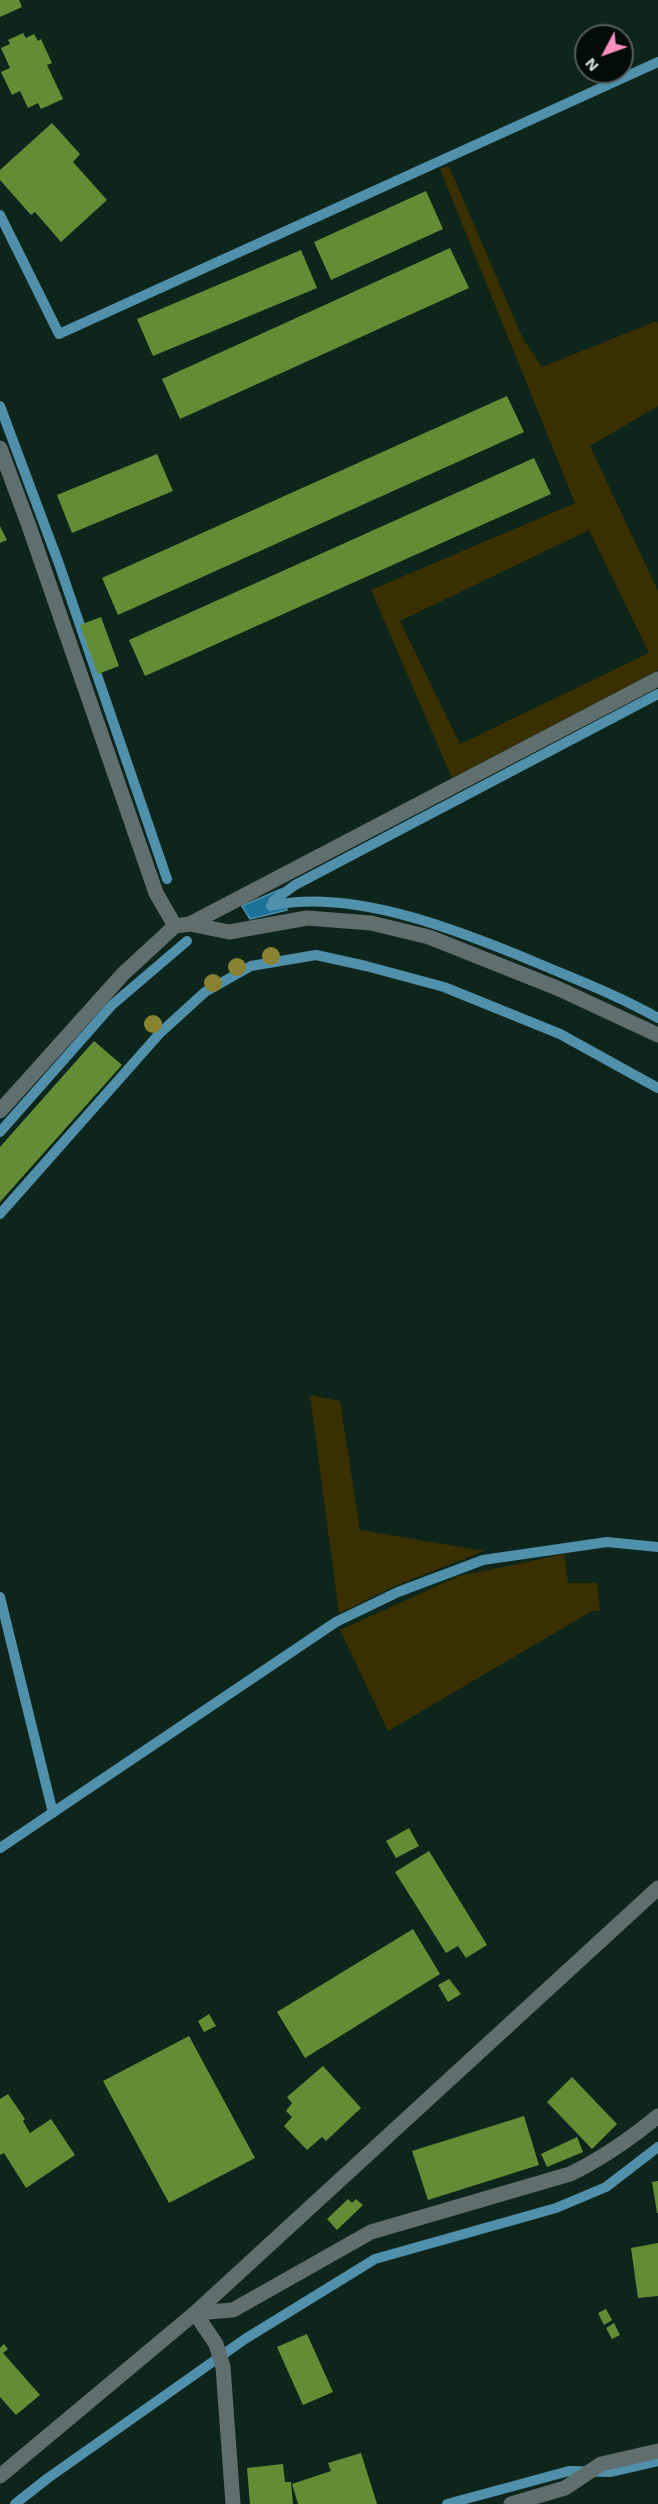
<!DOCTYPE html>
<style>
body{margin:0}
#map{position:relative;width:658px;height:2504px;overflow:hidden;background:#0e251c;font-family:"Work Sans",sans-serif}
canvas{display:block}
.north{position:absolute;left:574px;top:24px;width:60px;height:60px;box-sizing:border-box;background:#040c08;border:2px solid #525d58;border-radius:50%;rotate:229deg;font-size:16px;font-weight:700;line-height:24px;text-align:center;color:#c8d6cf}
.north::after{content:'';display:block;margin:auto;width:21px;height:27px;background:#fc8fc2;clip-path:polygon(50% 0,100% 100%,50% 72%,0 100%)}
</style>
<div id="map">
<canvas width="658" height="2504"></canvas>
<div class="north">N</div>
</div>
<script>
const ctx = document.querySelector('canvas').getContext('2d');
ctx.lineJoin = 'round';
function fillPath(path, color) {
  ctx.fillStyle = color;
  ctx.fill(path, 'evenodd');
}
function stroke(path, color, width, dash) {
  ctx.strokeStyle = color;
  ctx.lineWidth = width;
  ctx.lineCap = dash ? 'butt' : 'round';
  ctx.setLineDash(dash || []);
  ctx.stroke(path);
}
fillPath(new Path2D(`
 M 449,166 L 523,339 L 542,367 L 657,321 L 658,324 L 658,406 L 590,446 L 658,591 L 658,670 L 452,778 L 371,590 L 575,503 L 440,169 ZM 589,530 L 649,653 L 460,744 L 400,621 Z
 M 310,1395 L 340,1401 L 360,1530 L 484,1551 L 395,1586 L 339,1614 Z
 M 564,1554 L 568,1583 L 597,1583 L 600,1611 L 592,1611 L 388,1731 L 340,1630 L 459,1576 Z`), '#392f00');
const water = new Path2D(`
 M 281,889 L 287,910 L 250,919 L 242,906 Z`);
fillPath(water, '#1d729c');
stroke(water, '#5090ab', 1.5);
stroke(new Path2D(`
 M 0,215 L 59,334 L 658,62
 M 0,406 L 59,564 L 167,879
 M 273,901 L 295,885 L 658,694
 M 271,906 C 353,887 466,933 542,965 C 582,982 621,997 658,1018
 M 0,1132 L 112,1005 L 187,941
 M 0,1214 L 160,1033 L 205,992 L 251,966 L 316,955 L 366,966 L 444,987 L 560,1034 L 658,1088
 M 0,1597 L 53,1813
 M 0,1848 L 336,1622 L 398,1592 L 483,1560 L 607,1542 L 658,1547
 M 15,2504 L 48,2478 L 245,2339 L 375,2259 L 556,2208 L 606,2187 L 658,2147
 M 447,2504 L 569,2471 L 611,2472 L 658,2461`), '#5090ab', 10);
fillPath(new Path2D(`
 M 0,0 L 19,0 L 22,7 L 0,17 Z
 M 23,33 L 26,38 L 34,34 L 38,41 L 41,39 L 52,63 L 47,65 L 63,99 L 41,109 L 38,103 L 28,108 L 20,91 L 12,95 L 1,72 L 10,68 L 1,48 L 10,44 L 8,40 Z
 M 52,123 L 80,154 L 73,162 L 107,200 L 61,242 L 35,212 L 31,215 L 0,180 L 0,170 Z
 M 426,191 L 443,229 L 331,280 L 314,242 Z
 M 450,248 L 469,288 L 180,419 L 162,379 Z
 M 301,250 L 317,288 L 153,356 L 137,319 Z
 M 507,396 L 524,432 L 118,615 L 102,578 Z
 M 157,454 L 173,491 L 72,533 L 57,495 Z
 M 534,458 L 551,494 L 145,676 L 129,640 Z
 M 0,526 L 7,540 L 0,543 Z
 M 101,617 L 119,666 L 98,674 L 80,625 Z
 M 94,1041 L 122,1065 L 0,1202 L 0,1147 Z
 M 409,1828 L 419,1846 L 396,1858 L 386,1841 Z
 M 429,1851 L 487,1945 L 466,1958 L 458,1946 L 446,1953 L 395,1872 Z
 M 413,1929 L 440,1974 L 305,2058 L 277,2012 Z
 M 449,1979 L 461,1994 L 448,2002 L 438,1985 Z
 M 209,2014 L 216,2026 L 204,2032 L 198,2021 Z
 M 189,2036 L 255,2158 L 169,2203 L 103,2081 Z
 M 323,2066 L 361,2108 L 326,2141 L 322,2137 L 307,2150 L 284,2126 L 292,2117 L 286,2111 L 292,2103 L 287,2097 Z
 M 572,2077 L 617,2124 L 592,2149 L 547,2102 Z
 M 8,2094 L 25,2119 L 23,2121 L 30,2133 L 51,2119 L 75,2155 L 26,2188 L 4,2153 L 0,2155 L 0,2099 Z
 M 524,2116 L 539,2165 L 428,2200 L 412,2151 Z
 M 577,2137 L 583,2152 L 547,2167 L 541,2154 Z
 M 658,2181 L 658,2213 L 657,2213 L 652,2182 Z
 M 348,2199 L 352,2203 L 356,2199 L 363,2205 L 337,2230 L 327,2219 Z
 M 658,2243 L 658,2296 L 638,2298 L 631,2248 Z
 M 606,2309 L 612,2320 L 604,2325 L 598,2313 Z
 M 614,2323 L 620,2335 L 612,2339 L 606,2328 Z
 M 307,2334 L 333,2392 L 303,2405 L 277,2347 Z
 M 4,2344 L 8,2349 L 3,2353 L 40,2395 L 16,2415 L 0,2397 L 0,2348 Z
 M 361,2453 L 377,2504 L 298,2504 L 292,2484 L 331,2471 L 328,2463 Z
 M 283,2464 L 285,2482 L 291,2482 L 293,2504 L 250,2504 L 247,2468 Z`), '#638d35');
stroke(new Path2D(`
 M 0,448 L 29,526 L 156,893 L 175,926
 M 190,924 L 229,932 L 307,918 L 371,923 L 429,937 L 557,988 L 658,1035
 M 0,1111 L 123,974 L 175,926 L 190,924 L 658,679
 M 195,2313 L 233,2310 L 371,2232 L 570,2174 C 603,2158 630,2139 658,2116
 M 195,2313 L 216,2344 L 223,2367 L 233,2504
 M 0,2476 L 195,2313 L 658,1888
 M 511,2504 L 565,2488 L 601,2464 L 658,2451`), '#616e6e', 15);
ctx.fillStyle = '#898230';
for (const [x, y] of [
 [271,956],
 [237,967],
 [213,983],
 [153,1024]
]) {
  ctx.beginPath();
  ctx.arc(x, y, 9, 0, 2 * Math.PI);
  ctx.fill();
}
</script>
